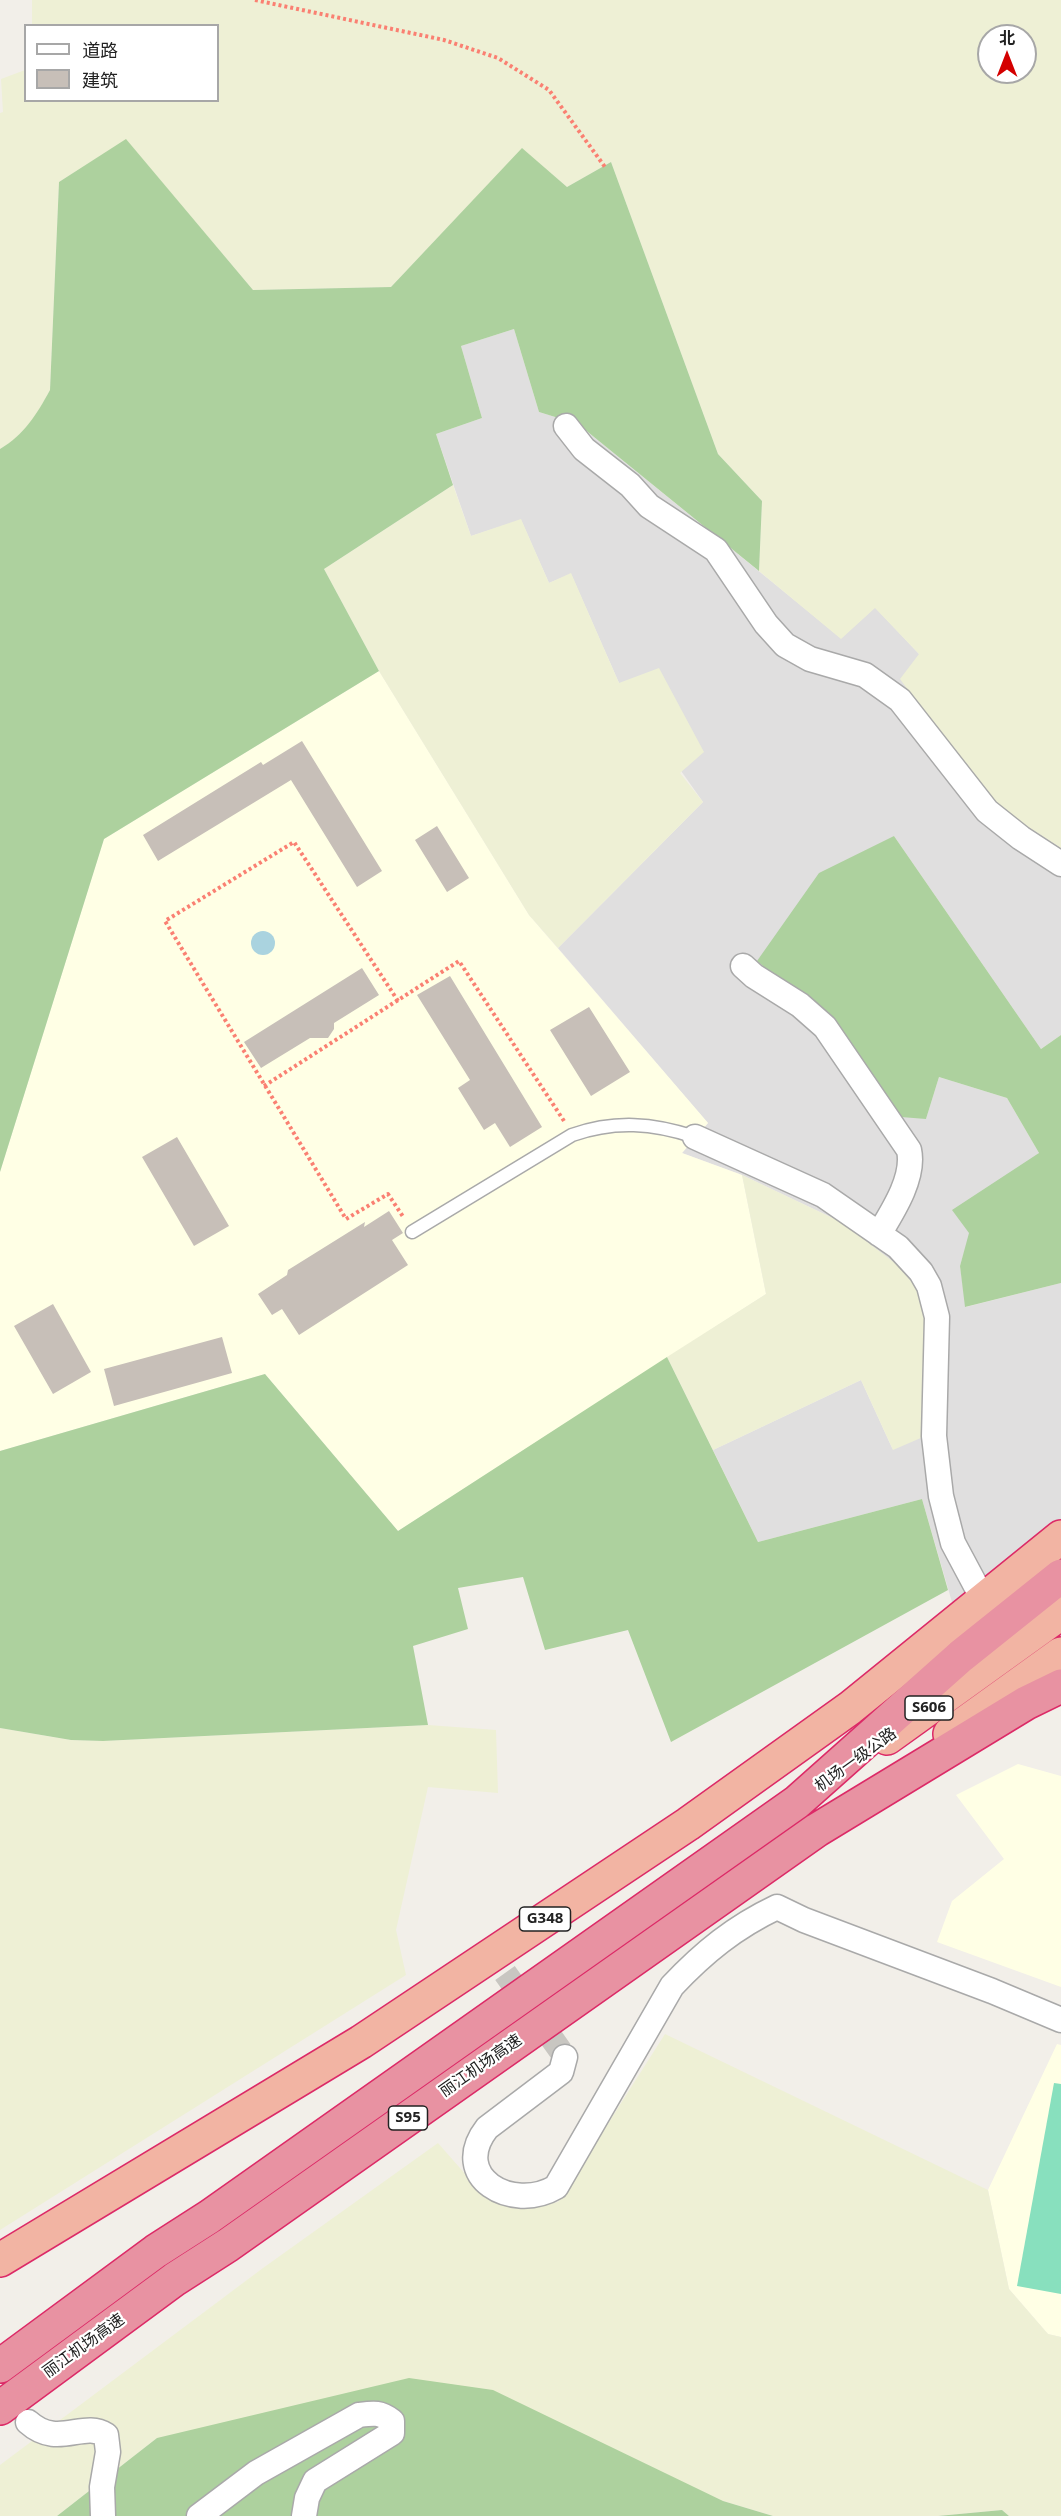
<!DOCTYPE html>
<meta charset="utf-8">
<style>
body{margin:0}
#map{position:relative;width:1061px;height:2516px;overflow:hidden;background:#f2efe9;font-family:"Open Sans","Noto Sans SC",sans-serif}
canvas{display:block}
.legend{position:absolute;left:24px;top:24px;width:195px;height:78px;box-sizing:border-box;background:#fff;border:2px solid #a7a7a7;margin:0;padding:8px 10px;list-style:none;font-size:18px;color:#222}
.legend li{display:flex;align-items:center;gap:12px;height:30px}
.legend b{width:30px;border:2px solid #a7a7a7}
.north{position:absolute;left:977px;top:24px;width:60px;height:60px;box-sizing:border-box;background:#fff;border:2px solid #a7a7a7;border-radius:50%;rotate:0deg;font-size:16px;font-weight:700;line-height:24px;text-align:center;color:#222}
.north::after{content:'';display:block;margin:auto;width:21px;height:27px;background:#d40000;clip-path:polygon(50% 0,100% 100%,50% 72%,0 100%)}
</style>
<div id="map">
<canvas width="1061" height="2516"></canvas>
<ul class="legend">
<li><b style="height:8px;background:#fff"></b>道路</li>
<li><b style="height:16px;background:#c7bfb8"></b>建筑</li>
</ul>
<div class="north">北</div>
</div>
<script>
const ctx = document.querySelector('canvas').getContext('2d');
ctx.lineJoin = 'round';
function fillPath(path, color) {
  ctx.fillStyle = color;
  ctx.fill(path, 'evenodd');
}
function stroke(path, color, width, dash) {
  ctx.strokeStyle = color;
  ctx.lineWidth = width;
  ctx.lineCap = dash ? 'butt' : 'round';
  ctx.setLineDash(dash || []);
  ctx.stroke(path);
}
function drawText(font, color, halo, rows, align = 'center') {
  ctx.font = font + ' "Open Sans","Noto Sans SC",sans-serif';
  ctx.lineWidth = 4.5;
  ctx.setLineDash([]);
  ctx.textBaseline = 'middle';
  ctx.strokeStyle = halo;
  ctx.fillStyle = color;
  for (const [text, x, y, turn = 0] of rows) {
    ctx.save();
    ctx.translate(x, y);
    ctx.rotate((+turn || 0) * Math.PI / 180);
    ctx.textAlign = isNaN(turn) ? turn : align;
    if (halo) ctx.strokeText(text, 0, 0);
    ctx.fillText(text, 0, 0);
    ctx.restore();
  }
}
fillPath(new Path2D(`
 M 514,329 L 539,412 L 578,424 L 841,638 L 875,607 L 919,654 L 991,803 L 1061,848 L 1061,1035 L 1041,1049 L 894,836 L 834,1024 L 926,1119 L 939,1077 L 1007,1098 L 1039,1153 L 970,1233 L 960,1266 L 966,1307 L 1061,1283 L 1061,1524 L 954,1609 L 922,1499 L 758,1542 L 713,1450 L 861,1380 L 893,1450 L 841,1222 L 742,1175 L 682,1153 L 708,1123 L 558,948 L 703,802 L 619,683 L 571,574 L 549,583 L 521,520 L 471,536 L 436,434 L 482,418 L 461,346 Z`), '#e0dfdf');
fillPath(new Path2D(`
 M 379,671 L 529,915 L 708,1123 L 682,1153 L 742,1175 L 766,1294 L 398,1531 L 265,1374 L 0,1451 L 0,1172 L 104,839 Z
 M 1018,1764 L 1061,1776 L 1061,1987 L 937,1942 L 952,1901 L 1004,1859 L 956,1795 Z
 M 1057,2044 L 1061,2045 L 1061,2337 L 1048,2334 L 1009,2289 L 988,2190 Z`), '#ffffe5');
fillPath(new Path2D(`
 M 32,0 L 1061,0 L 1061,848 L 991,803 L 900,679 L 919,654 L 875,608 L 841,639 L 759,571 L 762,501 L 718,454 L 611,162 L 567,187 L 522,149 L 391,287 L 253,290 L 126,140 L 59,182 L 50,390 L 35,418 L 12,442 L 0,449 L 0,113 L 3,112 L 1,79 L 25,70 L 26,100 L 218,100 L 218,26 L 32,25 ZM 989,36 L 1025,36 L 1025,72 L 989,72 Z
 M 453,485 L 471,536 L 521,519 L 549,583 L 571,573 L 619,683 L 659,668 L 704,752 L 680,773 L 703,802 L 558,948 L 529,915 L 379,671 L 324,569 Z
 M 742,1175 L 841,1222 L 916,1279 L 926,1326 L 923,1437 L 893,1450 L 861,1380 L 713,1450 L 667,1357 L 766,1294 Z
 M 428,1725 L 496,1730 L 498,1793 L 428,1787 L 396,1930 L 406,1975 L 0,2230 L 0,1728 L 71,1740 L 103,1741 Z
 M 665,2034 L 988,2190 L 1009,2289 L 1048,2334 L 1061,2337 L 1061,2516 L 1009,2516 L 1002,2510 L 938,2516 L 773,2516 L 723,2501 L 157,2438 L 57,2516 L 0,2516 L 0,2465 L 263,2268 L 438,2143 L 481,2192 L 505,2201 L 538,2206 L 558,2202 Z`), '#eef0d5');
fillPath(new Path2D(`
 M 126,139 L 253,290 L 391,287 L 522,148 L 567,187 L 611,162 L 718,454 L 762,501 L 759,571 L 578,424 L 539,412 L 514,329 L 461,346 L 482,418 L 436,434 L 453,485 L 324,569 L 379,671 L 104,839 L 0,1172 L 0,449 C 24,435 37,414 50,390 L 59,182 Z
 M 894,836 L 1041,1049 L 1061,1035 L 1061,1283 L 965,1307 L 960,1266 L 969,1233 L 952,1210 L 1039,1153 L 1007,1098 L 939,1077 L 926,1119 L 901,1117 L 834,1024 L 757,961 L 819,873 Z
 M 667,1357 L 758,1542 L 922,1499 L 948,1590 L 671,1742 L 628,1630 L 545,1650 L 523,1577 L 458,1588 L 468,1629 L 413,1646 L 428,1725 L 103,1741 L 71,1740 L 0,1728 L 0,1451 L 265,1374 L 398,1531 Z
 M 409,2378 L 493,2390 L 723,2501 L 773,2516 L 57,2516 L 157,2438 Z
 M 1002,2510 L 1009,2516 L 938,2516 Z`), '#add19e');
fillPath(new Path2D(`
 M 1054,2083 L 1061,2084 L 1061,2294 L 1017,2286 Z`), '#88e0be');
fillPath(new Path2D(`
 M251 943a12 12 0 1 1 24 0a12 12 0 1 1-24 0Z`), '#aad3df');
fillPath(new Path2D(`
 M 302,741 L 382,871 L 357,887 L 291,780 L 158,861 L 143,835 L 261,762 L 263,765 Z
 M 437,826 L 469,878 L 447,892 L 415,840 Z
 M 362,968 L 379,995 L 334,1023 L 334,1029 L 328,1038 L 310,1038 L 261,1068 L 244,1042 Z
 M 450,976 L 542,1127 L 510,1147 L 495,1123 L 484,1130 L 458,1088 L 470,1080 L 417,995 Z
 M 589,1007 L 630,1072 L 591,1096 L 550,1030 Z
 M 177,1137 L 229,1226 L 194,1246 L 142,1157 Z
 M 389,1211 L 403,1233 L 392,1240 L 408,1265 L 299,1335 L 282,1309 L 272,1315 L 258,1294 L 287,1275 L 288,1270 L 365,1222 L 364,1227 Z
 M 53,1304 L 91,1372 L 53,1394 L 14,1326 Z
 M 222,1337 L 232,1373 L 114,1406 L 104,1369 Z`), '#c7bfb8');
stroke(new Path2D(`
 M 505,1973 L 565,2057`), '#c8c6c1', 24, [24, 12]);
const service = new Path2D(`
 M 412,1232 L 572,1135 C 615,1120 653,1123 695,1137`);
const minor = new Path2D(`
 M 566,426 L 584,449 L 630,485 L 649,506 L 716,550 L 766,624 L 785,645 L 810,659 L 865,675 L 900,700 L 987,811 L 1021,838 L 1061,864
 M 743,966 L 754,976 L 800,1005 L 825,1027 L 909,1150 C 915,1177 893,1211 879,1234
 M 695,1137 L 823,1195 L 898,1247 L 921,1272 L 929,1286 L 937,1317 L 934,1436 L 941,1496 L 953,1543 L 984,1601
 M 565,2057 L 561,2072 L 487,2128 C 449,2177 512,2213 556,2187 L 672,1986 C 704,1952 735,1927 777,1907 L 804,1920 L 992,1991 L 1061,2020
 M 28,2422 C 58,2449 83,2420 106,2435 L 108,2452 L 102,2487 L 103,2516
 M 199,2516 L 256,2473 L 359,2415 C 374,2413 380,2412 392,2421 L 392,2433 L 315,2481 L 307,2498 L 304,2516`);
const trunk = new Path2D(`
 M 950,1734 L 1061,1654
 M 887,1738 L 1061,1613
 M 0,2260 L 361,2042 L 688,1824 L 850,1708 L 1061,1537`);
const motorway = new Path2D(`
 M 0,2366 L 156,2251 L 209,2217 L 797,1802 L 961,1656 L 1061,1576
 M 0,2408 L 175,2279 L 228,2245 L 817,1830 L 1026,1703 L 1061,1686`);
stroke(service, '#a9a9a9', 15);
stroke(minor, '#a9a9a9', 27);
stroke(trunk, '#dc2a67', 36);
stroke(motorway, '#dc2a67', 36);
stroke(new Path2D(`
 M 255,0 L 444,40 L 498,58 L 549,90 L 605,167
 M 398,1001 L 294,842 L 165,921 L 346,1219 L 388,1194 L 404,1218
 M 264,1086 L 459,961 L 564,1121`), '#fa8072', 4, [3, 3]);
stroke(service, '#fff', 12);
stroke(minor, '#fff', 24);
stroke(trunk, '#f2b4a3', 33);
stroke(motorway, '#e892a2', 33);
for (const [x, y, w] of [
 [929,1708,48],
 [545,1919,51],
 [408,2118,39]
]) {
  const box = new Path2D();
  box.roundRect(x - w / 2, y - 12, w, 24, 4.5);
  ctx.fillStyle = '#fff';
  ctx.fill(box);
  stroke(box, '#222', 1.5);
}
drawText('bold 15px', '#222', null, [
 ["S606",929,1708],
 ["G348",545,1919],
 ["S95",408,2118]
]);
drawText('16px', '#222', '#fff', [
 ["机场一级公路",856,1760,-36],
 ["丽江机场高速",481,2066,-35],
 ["丽江机场高速",84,2346,-36]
]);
</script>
